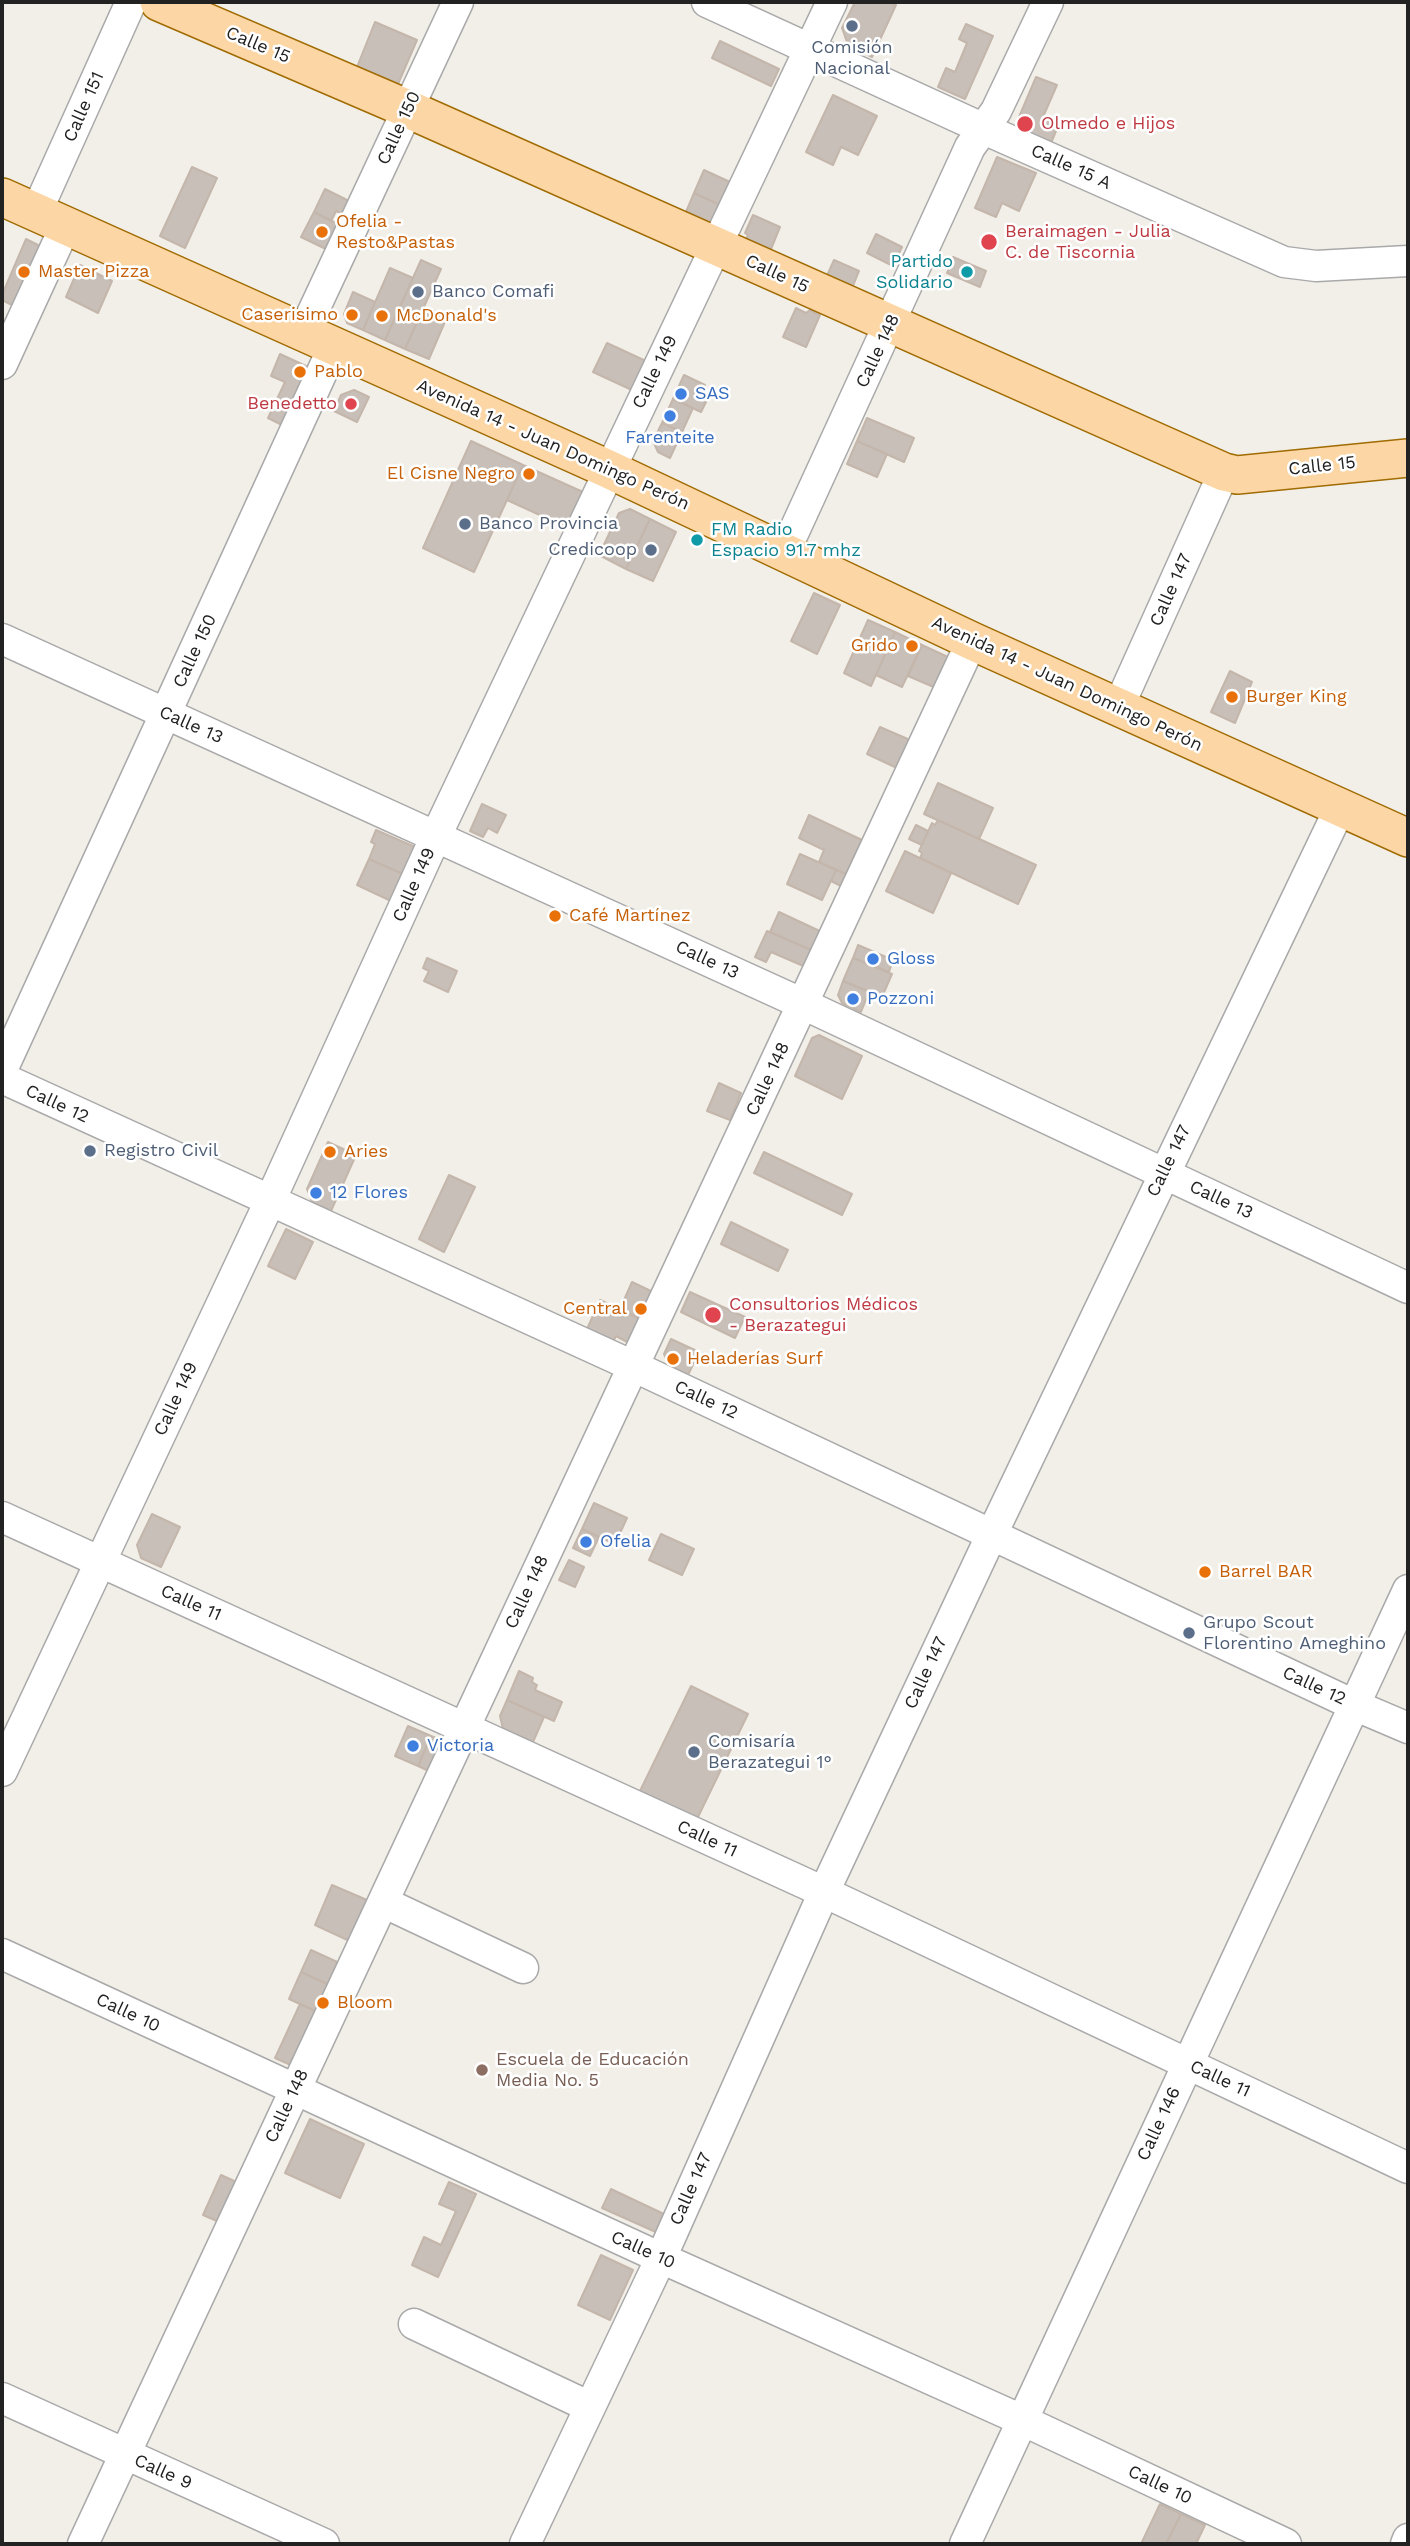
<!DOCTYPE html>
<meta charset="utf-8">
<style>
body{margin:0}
#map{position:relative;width:1410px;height:2546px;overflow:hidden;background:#f2efe9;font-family:"Work Sans",sans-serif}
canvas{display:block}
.frame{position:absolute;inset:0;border:4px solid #222;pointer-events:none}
</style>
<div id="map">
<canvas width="1410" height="2546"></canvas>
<div class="frame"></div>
</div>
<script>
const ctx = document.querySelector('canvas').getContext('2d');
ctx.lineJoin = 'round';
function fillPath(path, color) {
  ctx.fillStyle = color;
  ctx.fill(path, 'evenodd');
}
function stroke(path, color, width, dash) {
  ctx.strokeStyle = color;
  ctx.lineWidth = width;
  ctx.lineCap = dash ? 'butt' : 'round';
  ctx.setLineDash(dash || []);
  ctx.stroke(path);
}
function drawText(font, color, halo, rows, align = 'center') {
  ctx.font = font + ' "Work Sans",sans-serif';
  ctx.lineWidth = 5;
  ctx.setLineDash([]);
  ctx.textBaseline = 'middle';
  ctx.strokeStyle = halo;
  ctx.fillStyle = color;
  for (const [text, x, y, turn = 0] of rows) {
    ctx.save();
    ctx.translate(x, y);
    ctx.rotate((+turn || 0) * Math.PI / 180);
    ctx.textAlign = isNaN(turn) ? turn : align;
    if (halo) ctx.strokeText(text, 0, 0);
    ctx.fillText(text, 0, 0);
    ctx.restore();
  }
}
const building = new Path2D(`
 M 855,2 L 889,2 L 896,5 L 872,57 L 848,45 L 842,28 Z
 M 375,22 L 417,40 L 398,84 L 357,67 Z
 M 966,24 L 993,36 L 965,99 L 938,87 L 946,68 L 955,72 L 967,43 L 959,39 Z
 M 720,41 L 779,69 L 771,86 L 712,58 Z
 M 1036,77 L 1057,85 L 1043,117 L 1059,124 L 1051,143 L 1023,131 L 1019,117 Z
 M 833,95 L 877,116 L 858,155 L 841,147 L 833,165 L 806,152 Z
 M 997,157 L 1036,173 L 1019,211 L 1002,203 L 996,217 L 975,208 Z
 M 192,167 L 217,178 L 185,248 L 160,236 Z
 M 704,170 L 730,182 L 720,205 L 694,193 Z
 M 325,189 L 353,203 L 347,216 L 336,211 L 331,221 L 314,212 Z
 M 694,193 L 720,205 L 711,225 L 683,219 Z
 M 314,212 L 342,226 L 330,251 L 301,237 Z
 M 753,215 L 780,227 L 769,254 L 745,241 L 748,235 L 745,233 Z
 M 876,234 L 902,247 L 893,266 L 867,253 Z
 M 26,239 L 46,249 L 20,309 L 2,300 L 2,295 Z
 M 953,257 L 986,271 L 980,287 L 947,273 Z
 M 421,260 L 441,269 L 405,349 L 385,340 Z
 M 834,260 L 859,271 L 851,291 L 825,280 Z
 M 80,265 L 112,281 L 98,313 L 66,297 Z
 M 390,268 L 413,278 L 385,340 L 363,330 Z
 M 353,292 L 375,302 L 363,330 L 347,323 L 344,314 Z
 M 424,307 L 447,317 L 429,359 L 405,349 Z
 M 796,308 L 806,313 L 810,310 L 820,315 L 806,347 L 783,337 Z
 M 607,343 L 648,362 L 634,391 L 593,372 Z
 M 280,354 L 306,366 L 310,380 L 288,428 L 268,418 L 285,382 L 271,376 Z
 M 684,375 L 705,385 L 701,395 L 708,398 L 701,412 L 673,399 Z
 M 354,390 L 369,397 L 357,422 L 334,411 L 341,395 Z
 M 673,399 L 693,408 L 682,432 L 662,423 Z
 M 867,418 L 914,438 L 904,462 L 857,441 Z
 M 662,423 L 682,432 L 670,458 L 658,452 L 653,441 Z
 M 471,441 L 523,465 L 474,572 L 423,548 Z
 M 857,441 L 887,454 L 877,477 L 847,464 Z
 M 523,465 L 583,492 L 566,527 L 507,500 Z
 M 630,509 L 650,519 L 626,569 L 599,555 L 619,513 Z
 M 650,519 L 676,532 L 653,581 L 626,569 Z
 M 814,593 L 840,605 L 817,654 L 791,641 Z
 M 868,620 L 895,632 L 871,686 L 844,673 Z
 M 895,632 L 922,645 L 902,687 L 876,675 Z
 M 922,645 L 950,658 L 936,688 L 908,676 Z
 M 1230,671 L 1252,682 L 1235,723 L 1211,712 Z
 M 880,727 L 910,740 L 897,768 L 867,754 Z
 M 938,783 L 993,808 L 979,839 L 924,814 Z
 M 482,804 L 506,815 L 497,833 L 488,828 L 483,837 L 470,831 Z
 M 809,815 L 862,840 L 846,874 L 819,862 L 824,850 L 799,838 Z
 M 938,820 L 1036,865 L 1018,904 L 920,858 L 922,853 L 919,851 L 932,823 L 935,825 Z
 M 916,825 L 928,831 L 922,845 L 909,839 Z
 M 376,830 L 415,847 L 403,874 L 369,859 L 375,844 L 371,842 Z
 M 905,851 L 951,873 L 933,913 L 886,891 Z
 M 800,854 L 836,870 L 822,900 L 787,884 Z
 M 369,859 L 403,874 L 391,901 L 357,885 Z
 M 836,870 L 846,874 L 841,886 L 831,881 Z
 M 779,912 L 824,933 L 816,952 L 770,932 Z
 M 767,931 L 816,952 L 808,968 L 771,952 L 766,962 L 755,957 Z
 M 858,945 L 893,960 L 889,972 L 853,958 Z
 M 427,958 L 457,971 L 448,992 L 424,981 L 429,971 L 423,968 Z
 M 853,958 L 892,974 L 882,997 L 843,981 Z
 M 843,981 L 869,992 L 861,1012 L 842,1003 L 838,995 Z
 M 819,1035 L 862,1056 L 842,1099 L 795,1076 L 812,1038 Z
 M 719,1083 L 741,1093 L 730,1120 L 707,1111 Z
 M 328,1142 L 356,1155 L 331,1211 L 312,1202 L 307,1189 Z
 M 764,1152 L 852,1194 L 842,1215 L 754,1173 Z
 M 449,1175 L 475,1187 L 444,1252 L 419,1239 Z
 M 731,1222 L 788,1250 L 778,1271 L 721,1244 Z
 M 286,1229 L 313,1242 L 295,1279 L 268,1266 Z
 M 632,1282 L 653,1292 L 640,1319 L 620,1309 Z
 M 690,1292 L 745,1317 L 735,1338 L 681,1312 Z
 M 600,1300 L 640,1319 L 629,1343 L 616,1336 L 613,1342 L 587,1329 Z
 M 671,1339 L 699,1352 L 688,1375 L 670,1367 L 664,1354 Z
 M 594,1503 L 627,1518 L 615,1544 L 582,1529 Z
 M 152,1514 L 180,1527 L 161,1567 L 141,1558 L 137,1545 Z
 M 582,1529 L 599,1537 L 590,1556 L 573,1548 Z
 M 661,1534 L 694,1549 L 682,1575 L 649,1560 Z
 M 569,1560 L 584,1567 L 575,1587 L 559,1580 Z
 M 519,1671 L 533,1678 L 532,1682 L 537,1685 L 535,1690 L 562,1702 L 554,1721 L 507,1700 Z
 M 691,1686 L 748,1714 L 697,1819 L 640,1791 Z
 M 507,1700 L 544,1717 L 533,1742 L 503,1729 L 500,1716 Z
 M 408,1726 L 431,1736 L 418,1766 L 395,1756 Z
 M 431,1736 L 436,1738 L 441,1748 L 431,1772 L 418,1766 Z
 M 332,1885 L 374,1903 L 356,1944 L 315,1925 Z
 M 311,1950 L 346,1966 L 336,1988 L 301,1972 Z
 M 301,1972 L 336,1988 L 324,2015 L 289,1999 Z
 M 300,2004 L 324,2015 L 293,2066 L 275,2058 Z
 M 310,2119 L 364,2144 L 340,2198 L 285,2173 Z
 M 221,2175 L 243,2185 L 226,2225 L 203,2215 Z
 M 449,2182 L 476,2194 L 438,2277 L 412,2265 L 424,2237 L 441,2245 L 456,2211 L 439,2204 Z
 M 611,2189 L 666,2215 L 658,2233 L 602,2208 Z
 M 601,2255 L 633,2270 L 610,2320 L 578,2305 Z
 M 1160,2504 L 1181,2514 L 1166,2544 L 1141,2544 Z
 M 1181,2514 L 1205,2525 L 1196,2544 L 1166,2544 Z`);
fillPath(building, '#c7bfb8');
stroke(building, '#c4b6ab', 2);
const minor = new Path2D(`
 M 707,2 L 984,129 L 1284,262 L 1316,266 L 1408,261
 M 36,213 L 131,2
 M 304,331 L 458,2
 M 2,364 L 65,227
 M 785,551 L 970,147 L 996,111 L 1048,2
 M 2,639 L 803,1004 L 1408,1288
 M 1118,708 L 1224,472
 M 2,1070 L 334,346
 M 2,1078 L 633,1366 L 1354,1705 L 1408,1728
 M 2,1517 L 824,1892 L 1408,2168
 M 2,1771 L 270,1201 L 436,836 L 832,2
 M 383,1902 L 523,1968
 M 2,1954 L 661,2258 L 1024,2421 L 1286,2544
 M 414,2324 L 590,2407
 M 2,2398 L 324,2544
 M 83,2544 L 972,641
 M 525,2544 L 661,2258 L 824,1892 L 992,1534 L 1340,808
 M 965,2544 L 1408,1590
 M 1406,2544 L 1408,2539`);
const major = new Path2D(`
 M 159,2 L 408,109 L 1224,472 L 1237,475 L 1408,458
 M 2,197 L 608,469 L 972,641 L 1408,838`);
stroke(minor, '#a9a9a9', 33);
stroke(major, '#a06b00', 40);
stroke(minor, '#fff', 30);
stroke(major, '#fcd6a4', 37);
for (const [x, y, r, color] of [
 [852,26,7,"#5c6f8a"],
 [1025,124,9,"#e0444e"],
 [322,232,7,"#e8710a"],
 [989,242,9,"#e0444e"],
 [24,272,7,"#e8710a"],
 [967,272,7,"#0f9aa8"],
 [418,292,7,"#5c6f8a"],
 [352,315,7,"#e8710a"],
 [382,316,7,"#e8710a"],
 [300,372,7,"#e8710a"],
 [681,394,7,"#3f7fe0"],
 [351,404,7,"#e0444e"],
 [670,416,7,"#3f7fe0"],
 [529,474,7,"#e8710a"],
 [465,524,7,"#5c6f8a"],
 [697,540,7,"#0f9aa8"],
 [651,550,7,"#5c6f8a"],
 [912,646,7,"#e8710a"],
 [1232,697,7,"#e8710a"],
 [555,916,7,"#e8710a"],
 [873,959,7,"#3f7fe0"],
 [853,999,7,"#3f7fe0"],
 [90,1151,7,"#5c6f8a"],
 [330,1152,7,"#e8710a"],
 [316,1193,7,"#3f7fe0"],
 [641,1309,7,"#e8710a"],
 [713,1315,9,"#e0444e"],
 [673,1359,7,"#e8710a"],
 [586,1542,7,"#3f7fe0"],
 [1205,1572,7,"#e8710a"],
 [1189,1633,7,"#5c6f8a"],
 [413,1746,7,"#3f7fe0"],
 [694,1752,7,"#5c6f8a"],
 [323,2003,7,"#e8710a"],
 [482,2070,7,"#8d6e63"]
]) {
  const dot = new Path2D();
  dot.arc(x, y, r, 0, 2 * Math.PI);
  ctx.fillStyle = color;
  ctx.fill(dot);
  stroke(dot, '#fff', 2.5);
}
drawText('18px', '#222', '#fff', [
 ["Calle 15",258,45,23],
 ["Calle 151",84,107,-66],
 ["Calle 150",399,128,-65],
 ["Calle 15 A",1071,167,24],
 ["Calle 15",777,274,25],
 ["Calle 148",878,351,-65],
 ["Calle 149",655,372,-64],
 ["Avenida 14 - Juan Domingo Perón",553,445,24],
 ["Calle 15",1322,466,-6],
 ["Calle 147",1171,590,-66],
 ["Calle 150",195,651,-65],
 ["Avenida 14 - Juan Domingo Perón",1067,684,25],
 ["Calle 13",191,725,24],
 ["Calle 149",414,885,-66],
 ["Calle 13",707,960,25],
 ["Calle 148",768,1079,-65],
 ["Calle 12",57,1104,25],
 ["Calle 147",1169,1161,-64],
 ["Calle 13",1221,1200,25],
 ["Calle 149",176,1399,-65],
 ["Calle 12",706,1400,25],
 ["Calle 148",527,1592,-65],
 ["Calle 11",191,1603,24],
 ["Calle 147",926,1673,-65],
 ["Calle 12",1314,1686,25],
 ["Calle 11",707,1839,25],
 ["Calle 10",128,2013,25],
 ["Calle 11",1220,2079,25],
 ["Calle 148",287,2106,-65],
 ["Calle 146",1159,2124,-65],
 ["Calle 147",691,2189,-66],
 ["Calle 10",643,2250,24],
 ["Calle 9",163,2472,24],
 ["Calle 10",1160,2485,25]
]);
drawText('18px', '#4e5e75', '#fff', [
 ["Comisión",852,48,"center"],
 ["Nacional",852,69,"center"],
 ["Banco Comafi",432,292],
 ["Banco Provincia",479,524],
 ["Credicoop",637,550,"right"],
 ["Registro Civil",104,1151],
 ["Grupo Scout",1203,1623],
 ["Florentino Ameghino",1203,1644],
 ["Comisaría",708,1742],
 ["Berazategui 1°",708,1763]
], 'left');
drawText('18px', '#be3a42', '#fff', [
 ["Olmedo e Hijos",1041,124],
 ["Beraimagen - Julia",1005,232],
 ["C. de Tiscornia",1005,253],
 ["Benedetto",337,404,"right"],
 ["Consultorios Médicos",729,1305],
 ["- Berazategui",729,1326]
], 'left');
drawText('18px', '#c56008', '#fff', [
 ["Ofelia -",336,222],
 ["Resto&Pastas",336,243],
 ["Master Pizza",38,272],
 ["Caserisimo",338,315,"right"],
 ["McDonald's",396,316],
 ["Pablo",314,372],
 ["El Cisne Negro",515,474,"right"],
 ["Grido",898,646,"right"],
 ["Burger King",1246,697],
 ["Café Martínez",569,916],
 ["Aries",344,1152],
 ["Central",627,1309,"right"],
 ["Heladerías Surf",687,1359],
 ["Barrel BAR",1219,1572],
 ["Bloom",337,2003]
], 'left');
drawText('18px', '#0d838f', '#fff', [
 ["Partido",953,262],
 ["Solidario",953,283],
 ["FM Radio",711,530,"left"],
 ["Espacio 91.7 mhz",711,551,"left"]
], 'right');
drawText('18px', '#366cbe', '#fff', [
 ["SAS",695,394],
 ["Farenteite",670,438,"center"],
 ["Gloss",887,959],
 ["Pozzoni",867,999],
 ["12 Flores",330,1193],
 ["Ofelia",600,1542],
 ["Victoria",427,1746]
], 'left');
drawText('18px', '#785e54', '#fff', [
 ["Escuela de Educación",496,2060],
 ["Media No. 5",496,2081]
], 'left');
</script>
